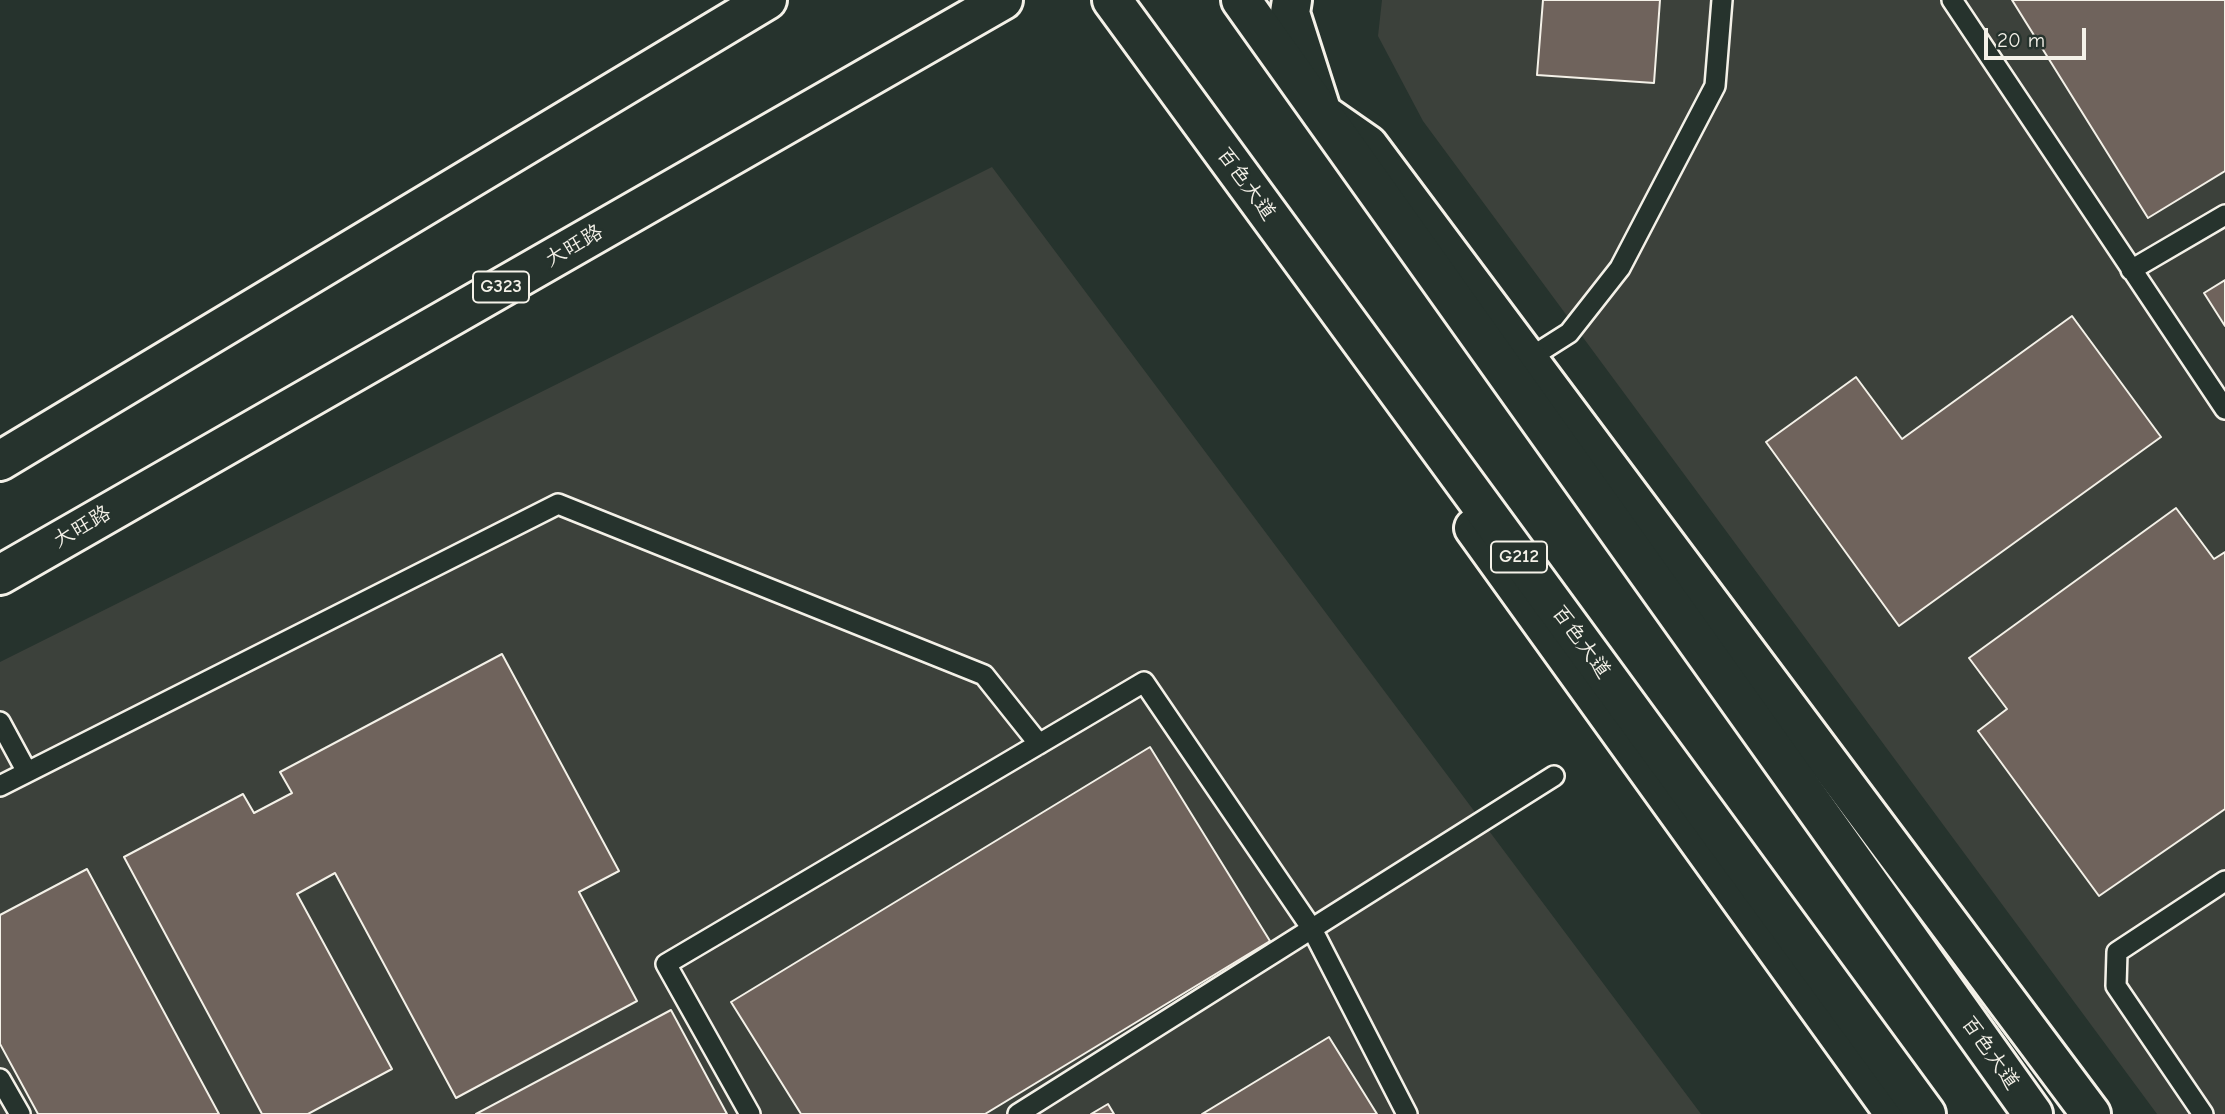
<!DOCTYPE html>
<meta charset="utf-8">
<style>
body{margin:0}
#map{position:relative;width:2225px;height:1114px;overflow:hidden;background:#26332d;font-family:"Comic Neue",sans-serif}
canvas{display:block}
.scale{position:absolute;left:1984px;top:28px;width:102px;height:32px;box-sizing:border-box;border:4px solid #f4f1e8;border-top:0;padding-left:9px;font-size:21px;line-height:24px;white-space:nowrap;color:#f4f1e8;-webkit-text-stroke:5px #26332d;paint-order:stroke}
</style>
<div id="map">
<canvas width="2225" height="1114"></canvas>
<div class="scale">20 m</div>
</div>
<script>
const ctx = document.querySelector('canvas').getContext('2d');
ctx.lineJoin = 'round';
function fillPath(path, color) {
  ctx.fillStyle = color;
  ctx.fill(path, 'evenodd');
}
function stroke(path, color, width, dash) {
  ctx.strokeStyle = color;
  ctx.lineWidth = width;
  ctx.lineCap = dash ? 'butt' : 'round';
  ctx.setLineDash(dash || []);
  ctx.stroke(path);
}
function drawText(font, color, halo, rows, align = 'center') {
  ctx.font = font + ' "Comic Neue","LXGW WenKai TC",sans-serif';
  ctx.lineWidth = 5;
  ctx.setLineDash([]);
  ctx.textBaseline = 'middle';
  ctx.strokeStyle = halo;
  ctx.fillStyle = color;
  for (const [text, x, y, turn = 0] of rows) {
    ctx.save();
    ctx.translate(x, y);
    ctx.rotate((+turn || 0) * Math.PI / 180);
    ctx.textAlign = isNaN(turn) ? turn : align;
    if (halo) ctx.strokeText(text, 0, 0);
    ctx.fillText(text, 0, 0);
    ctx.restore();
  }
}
fillPath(new Path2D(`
 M 1382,0 L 2225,0 L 2225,1114 L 2157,1114 L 1423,121 L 1378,36 Z
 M 992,167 L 1701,1114 L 0,1114 L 0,662 Z`), '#3c413b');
const building = new Path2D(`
 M 1543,0 L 1660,0 L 1654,83 L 1537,75 Z
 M 2012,0 L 2225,0 L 2225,171 L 2148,218 Z
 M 2225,280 L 2225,326 L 2204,293 Z
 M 2072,316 L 2161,437 L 1899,626 L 1766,442 L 1856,377 L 1902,439 Z
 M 2176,508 L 2214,559 L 2225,552 L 2225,809 L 2099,896 L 1978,731 L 2007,709 L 1969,658 Z
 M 502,654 L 619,871 L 579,892 L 637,1001 L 456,1098 L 335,873 L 297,894 L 392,1069 L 308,1114 L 262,1114 L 124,857 L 243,794 L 254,813 L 292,793 L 280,772 Z
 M 1150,747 L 1270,941 L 985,1114 L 801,1114 L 731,1002 Z
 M 87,869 L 219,1114 L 38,1114 L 0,1044 L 0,915 Z
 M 671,1010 L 727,1114 L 476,1114 Z
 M 1329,1037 L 1377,1114 L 1202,1114 Z
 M 1108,1104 L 1114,1114 L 1091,1114 Z`);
fillPath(building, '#6f635c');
stroke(building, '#f4f1e8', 2);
const service = new Path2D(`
 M 1952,0 L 2225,409
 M 2131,270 L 2225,215
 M 1528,359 L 1569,333 L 1620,268 L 1715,86 L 1722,0
 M 0,722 L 27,772
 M 0,786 L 558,504 L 984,675 L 1039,744
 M 0,1079 L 20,1114
 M 750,1114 L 666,964 L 1144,682 L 1312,929 L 1407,1114
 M 1018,1114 L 1554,776
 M 2203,1114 L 2116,986 L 2117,952 L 2225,881`);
const tertiary = new Path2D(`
 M 1292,0 L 1290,13 L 1322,113 L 1368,145 L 2091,1114
 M 1474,528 L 1895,1114`);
const trunk = new Path2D(`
 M 1112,0 L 1926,1114
 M 1241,0 L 2033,1114
 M 0,461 L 767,0
 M 0,575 L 1003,0`);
stroke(service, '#f4f1e8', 24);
stroke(tertiary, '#f4f1e8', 44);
stroke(trunk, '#f4f1e8', 44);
stroke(service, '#26332d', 19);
stroke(tertiary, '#26332d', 38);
stroke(trunk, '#26332d', 38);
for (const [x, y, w] of [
 [501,287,56],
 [1519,557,56]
]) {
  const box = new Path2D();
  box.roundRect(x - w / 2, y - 15.5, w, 31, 5);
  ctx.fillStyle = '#26332d';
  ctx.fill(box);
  stroke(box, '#f4f1e8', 2);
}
drawText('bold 19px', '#f4f1e8', null, [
 ["G323",501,287],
 ["G212",1519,557]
]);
drawText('21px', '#f4f1e8', '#26332d', [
 ["百色大道",1246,184,54],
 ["大旺路",574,246,-30],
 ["大旺路",82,527,-30],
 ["百色大道",1581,642,54],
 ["百色大道",1990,1053,55]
]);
</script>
